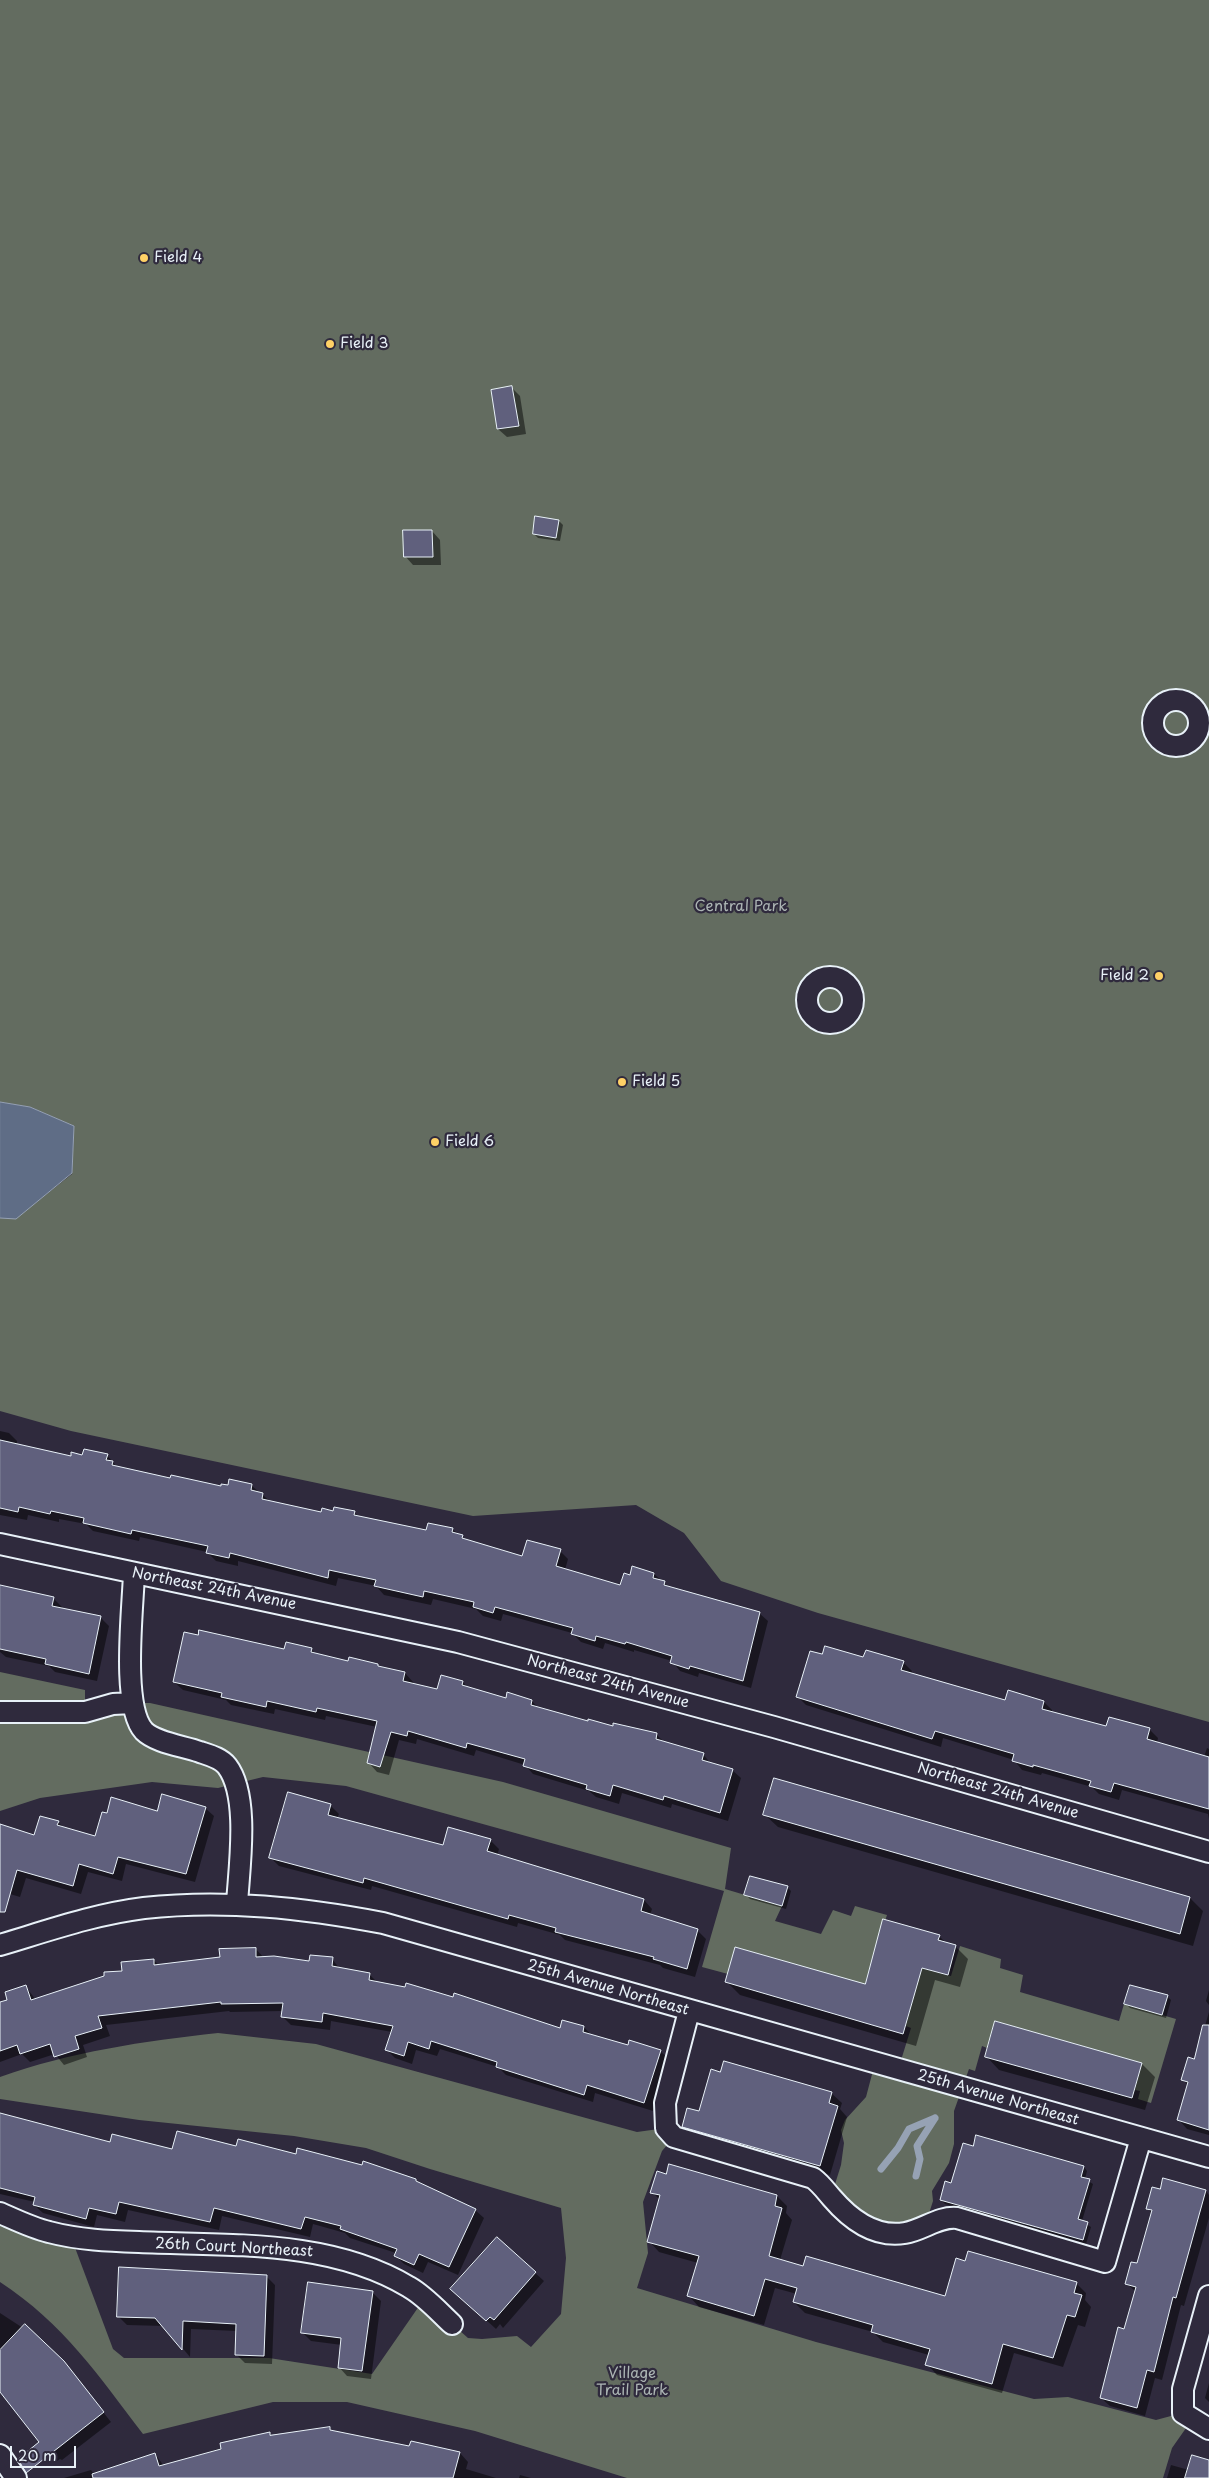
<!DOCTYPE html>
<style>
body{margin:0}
#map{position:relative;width:1209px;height:2478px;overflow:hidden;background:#2f2a3d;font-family:"Playpen Sans",sans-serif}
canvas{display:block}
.scale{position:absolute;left:10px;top:2446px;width:66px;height:22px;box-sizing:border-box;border:2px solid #e8f1f8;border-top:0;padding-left:6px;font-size:15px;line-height:18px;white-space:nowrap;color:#e8f1f8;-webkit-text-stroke:4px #2f2a3d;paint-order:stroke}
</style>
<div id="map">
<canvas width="1209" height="2478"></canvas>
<div class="scale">20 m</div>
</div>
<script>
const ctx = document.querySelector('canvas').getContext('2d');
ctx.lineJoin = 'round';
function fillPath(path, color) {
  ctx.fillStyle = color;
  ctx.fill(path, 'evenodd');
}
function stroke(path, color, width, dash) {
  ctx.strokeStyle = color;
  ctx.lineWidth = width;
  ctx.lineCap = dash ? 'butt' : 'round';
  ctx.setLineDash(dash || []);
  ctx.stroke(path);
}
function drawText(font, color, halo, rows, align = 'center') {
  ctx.font = font + ' "Playpen Sans",sans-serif';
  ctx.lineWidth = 4.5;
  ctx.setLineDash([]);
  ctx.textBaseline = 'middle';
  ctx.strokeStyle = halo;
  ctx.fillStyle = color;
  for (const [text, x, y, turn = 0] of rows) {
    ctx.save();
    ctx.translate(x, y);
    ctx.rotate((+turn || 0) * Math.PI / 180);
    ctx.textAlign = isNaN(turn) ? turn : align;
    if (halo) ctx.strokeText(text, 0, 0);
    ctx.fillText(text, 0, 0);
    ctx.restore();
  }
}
fillPath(new Path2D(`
 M 0,0 L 1209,0 L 1209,1722 L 818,1613 L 721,1581 L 684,1533 L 636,1505 L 473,1516 L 71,1431 L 0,1411 L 0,1218 L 16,1218 L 72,1174 L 74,1126 L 30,1107 L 0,1102 Z
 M 0,1672 L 85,1690 L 85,1711 L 132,1703 L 150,1703 L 503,1782 L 731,1848 L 725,1889 L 782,1906 L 775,1921 L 821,1934 L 833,1910 L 851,1916 L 855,1906 L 887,1915 L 874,1955 L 951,1976 L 960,1946 L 1001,1959 L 1000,1968 L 1023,1975 L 1020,1992 L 1119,2021 L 1124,2004 L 1176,2019 L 1151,2103 L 1138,2099 L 1140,2091 L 1135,2090 L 1142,2063 L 995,2021 L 987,2048 L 982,2046 L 975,2071 L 969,2069 L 954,2111 L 954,2144 L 949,2163 L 932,2191 L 933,2201 L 924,2229 L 887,2234 L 831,2197 L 841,2165 L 844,2143 L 841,2130 L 845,2120 L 866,2097 L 875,2063 L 898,2070 L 911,2028 L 906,2026 L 913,1999 L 735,1947 L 728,1974 L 702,1967 L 724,1891 L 346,1786 L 263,1777 L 218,1788 L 152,1782 L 40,1798 L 0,1811 Z
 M 218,2033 L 316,2044 L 637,2132 L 666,2128 L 674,2137 L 662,2151 L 643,2202 L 648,2253 L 637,2288 L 816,2342 L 1034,2399 L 1068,2397 L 1156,2420 L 1182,2413 L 1191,2421 L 1172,2448 L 1163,2478 L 627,2478 L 475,2431 L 347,2402 L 273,2402 L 143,2434 C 98,2375 64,2324 0,2282 L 0,2213 L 71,2237 L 113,2349 L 124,2358 L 269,2358 L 372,2374 L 424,2299 L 468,2338 L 482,2339 L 517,2336 L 531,2347 L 561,2314 L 566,2258 L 561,2208 L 430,2169 L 366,2148 L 294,2136 L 139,2120 L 0,2099 L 0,2077 C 70,2052 144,2041 218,2033 Z`), '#636c60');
const water = new Path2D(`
 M 0,1102 L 30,1107 L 74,1126 L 72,1173 L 16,1219 L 0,1218 Z`);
fillPath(water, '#5f6d86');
stroke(water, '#96a2b4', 1);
fillPath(new Path2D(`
 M 512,388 L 520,396 L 526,434 L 507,437 L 498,429 Z
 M 559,521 L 563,525 L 560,541 L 538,538 L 534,534 Z
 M 432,531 L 440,540 L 441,565 L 413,565 L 405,556 Z
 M 0,1431 L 9,1433 L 17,1441 L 17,1445 L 72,1457 L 107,1455 L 117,1467 L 171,1479 L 222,1487 L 252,1486 L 271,1502 L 322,1513 L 354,1512 L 359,1517 L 427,1532 L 452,1529 L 468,1541 L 523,1558 L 560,1551 L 568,1559 L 565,1570 L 621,1586 L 630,1576 L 654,1574 L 669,1587 L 759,1613 L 768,1621 L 751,1688 L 699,1673 L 698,1677 L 680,1671 L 672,1661 L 634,1650 L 634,1652 L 605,1643 L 603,1649 L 581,1642 L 572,1633 L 503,1614 L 501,1621 L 483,1616 L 476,1609 L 433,1599 L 431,1605 L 384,1595 L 376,1586 L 338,1578 L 336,1586 L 238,1561 L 238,1566 L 216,1561 L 207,1552 L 140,1537 L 139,1541 L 93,1531 L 86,1524 L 59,1519 L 59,1522 L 28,1515 L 27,1520 L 0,1515 Z
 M 0,1591 L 53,1598 L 62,1607 L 61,1609 L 100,1617 L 109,1626 L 97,1681 L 55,1672 L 49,1666 L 6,1657 L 0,1652 Z
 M 311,1649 L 317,1655 L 349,1662 L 378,1665 L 382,1669 L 405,1673 L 413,1682 L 413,1685 L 438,1690 L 463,1682 L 468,1688 L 507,1699 L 532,1701 L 539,1709 L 588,1723 L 656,1734 L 665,1743 L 703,1754 L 711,1764 L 732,1770 L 741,1778 L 728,1821 L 672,1804 L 671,1808 L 622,1793 L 619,1804 L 596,1797 L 589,1791 L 533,1774 L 525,1765 L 476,1750 L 474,1756 L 417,1739 L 416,1744 L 399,1740 L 389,1775 L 377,1772 L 369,1763 L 377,1727 L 326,1716 L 325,1720 L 275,1709 L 274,1714 L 231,1705 L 226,1700 L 183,1690 L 174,1682 L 285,1651 Z
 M 823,1656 L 903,1662 L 912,1671 L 911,1674 L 1006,1702 L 1044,1702 L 1052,1710 L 1052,1713 L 1107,1728 L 1110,1718 L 1150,1730 L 1158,1738 L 1157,1743 L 1204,1757 L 1207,1748 L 1209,1749 L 1209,1819 L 1208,1814 L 1122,1790 L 1119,1800 L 1099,1794 L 1092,1787 L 1042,1773 L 1041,1775 L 1022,1770 L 1014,1760 L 943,1738 L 941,1747 L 806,1705 L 798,1697 Z
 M 774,1780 L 1190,1898 L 1203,1911 L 1193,1946 L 778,1827 L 764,1814 Z
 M 330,1805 L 339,1814 L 337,1818 L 443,1846 L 490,1840 L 499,1849 L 497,1856 L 644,1900 L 652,1909 L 650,1915 L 697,1930 L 706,1939 L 695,1977 L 663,1968 L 660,1965 L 565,1940 L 560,1935 L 518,1923 L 517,1927 L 372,1886 L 371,1890 L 279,1866 L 270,1857 Z
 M 205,1808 L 214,1816 L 195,1882 L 126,1864 L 122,1881 L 88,1872 L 81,1894 L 26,1878 L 20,1897 L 10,1894 L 7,1904 L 0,1902 L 0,1826 L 35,1837 L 58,1822 L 64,1828 L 96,1838 L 158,1812 Z
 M 787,1887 L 791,1891 L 786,1909 L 750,1899 L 746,1895 Z
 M 939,1936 L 946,1943 L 955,1946 L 968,1959 L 960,1987 L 935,1980 L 916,2046 L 740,1995 L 727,1982 L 866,1986 Z
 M 256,1949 L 264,1958 L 310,1962 L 332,1959 L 340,1969 L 369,1974 L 378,1983 L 561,2030 L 584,2027 L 592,2036 L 628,2047 L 660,2051 L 669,2059 L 653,2111 L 595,2093 L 593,2102 L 506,2075 L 498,2067 L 440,2049 L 437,2056 L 416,2050 L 412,2064 L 395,2058 L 387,2050 L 392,2032 L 331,2021 L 330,2030 L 291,2025 L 282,2016 L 283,2011 L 230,2012 L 229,2011 L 106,2025 L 110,2036 L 83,2045 L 87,2057 L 64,2065 L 55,2054 L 30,2062 L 22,2054 L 0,2062 L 0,2004 L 9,2001 L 26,1987 L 36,2000 L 153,1960 L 159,1965 L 221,1958 Z
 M 1209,1990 L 1209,2005 L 1206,2001 Z
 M 1167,1996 L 1171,2000 L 1166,2018 L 1130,2008 L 1126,2004 Z
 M 1209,2012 L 1209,2135 L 1187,2129 L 1179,2120 L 1189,2086 L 1182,2079 L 1195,2061 Z
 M 996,2022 L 1142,2064 L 1155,2077 L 1145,2110 L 999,2070 L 986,2056 Z
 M 831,2093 L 842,2103 L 840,2109 L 847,2117 L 830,2175 L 694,2137 L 683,2126 L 699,2113 Z
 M 0,2115 L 111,2144 L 173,2151 L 237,2148 L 296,2156 L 416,2180 L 420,2184 L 475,2210 L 484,2218 L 458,2275 L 428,2262 L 423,2273 L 404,2264 L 395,2255 L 396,2253 L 350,2238 L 345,2233 L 313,2224 L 310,2237 L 222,2216 L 219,2230 L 128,2210 L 125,2222 L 97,2215 L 94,2227 L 43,2213 L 34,2205 L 35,2202 L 0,2194 Z
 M 1084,2167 L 1087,2171 L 1085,2179 L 1093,2184 L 1082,2221 L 1091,2227 L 1086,2244 L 945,2204 L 941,2200 L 952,2185 Z
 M 1164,2179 L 1206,2191 L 1209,2195 L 1209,2218 L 1184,2306 L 1181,2305 L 1162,2380 L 1155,2378 L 1145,2416 L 1110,2406 L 1101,2398 L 1136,2292 L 1126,2283 L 1138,2265 L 1152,2213 L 1147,2208 L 1161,2191 Z
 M 652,2192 L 777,2196 L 787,2206 L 786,2213 L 792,2220 L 780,2260 L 804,2267 L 946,2297 L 1076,2283 L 1086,2293 L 1085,2300 L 1091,2307 L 1085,2327 L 1078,2325 L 1063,2367 L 1014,2353 L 1002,2393 L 937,2375 L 927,2364 L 929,2355 L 883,2342 L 873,2332 L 805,2313 L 794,2302 L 797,2294 L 775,2288 L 764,2325 L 699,2307 L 689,2296 L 698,2263 L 659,2252 L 649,2241 L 660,2200 Z
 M 497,2238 L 544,2281 L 503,2328 L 500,2324 L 496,2329 L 461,2297 Z
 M 266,2276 L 275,2285 L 272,2364 L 245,2363 L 236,2354 L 237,2331 L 191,2329 L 190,2357 L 164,2326 L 127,2325 L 118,2316 Z
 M 373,2293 L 381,2301 L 371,2379 L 347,2376 L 339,2367 L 342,2345 L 311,2341 L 302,2332 Z
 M 0,2313 L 23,2328 L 63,2362 L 111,2422 L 62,2460 L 60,2459 L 57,2461 L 48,2453 L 0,2391 Z
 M 1209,2383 L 1209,2402 L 1205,2398 Z
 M 329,2429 L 332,2432 L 410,2447 L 434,2449 L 435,2446 L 460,2453 L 468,2462 L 466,2469 L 496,2478 L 64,2478 L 91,2470 L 94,2474 L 155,2454 L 164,2466 L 269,2433 L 272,2436 Z
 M 1209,2461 L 1209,2478 L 1167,2478 L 1171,2465 L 1189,2470 Z
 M 520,2475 L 531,2478 L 519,2478 Z`), '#0007');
stroke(new Path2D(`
 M 881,2169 L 898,2148 L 909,2129 L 935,2118
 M 916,2176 L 920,2159 L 917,2146 L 935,2118`), '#96a2b4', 7);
const building = new Path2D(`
 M 512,386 L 519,426 L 497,429 L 491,390 Z
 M 535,516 L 559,520 L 556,538 L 533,534 Z
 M 403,530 L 432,530 L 433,557 L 404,557 Z
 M 0,1440 L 71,1456 L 71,1452 L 82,1455 L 84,1449 L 108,1454 L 106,1460 L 113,1461 L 112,1465 L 170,1478 L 171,1475 L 221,1486 L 221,1484 L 228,1485 L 229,1479 L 252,1484 L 251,1490 L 263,1493 L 262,1499 L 321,1512 L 322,1508 L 333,1511 L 334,1507 L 355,1511 L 354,1515 L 426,1530 L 428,1523 L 453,1528 L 452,1532 L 463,1535 L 462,1538 L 522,1556 L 527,1540 L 561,1549 L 556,1566 L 620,1585 L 624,1573 L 630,1575 L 632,1566 L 654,1573 L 653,1578 L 665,1581 L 664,1585 L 760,1612 L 743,1681 L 690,1666 L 689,1669 L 670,1663 L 672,1656 L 626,1642 L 625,1644 L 596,1636 L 595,1641 L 571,1634 L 573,1628 L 495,1607 L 493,1613 L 473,1607 L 474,1602 L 424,1591 L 423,1597 L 374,1586 L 376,1580 L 329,1570 L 328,1578 L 230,1553 L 229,1558 L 206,1553 L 208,1546 L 132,1530 L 131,1534 L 83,1523 L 84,1518 L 51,1511 L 50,1514 L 19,1507 L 18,1512 L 0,1508 Z
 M 0,1585 L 54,1597 L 52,1606 L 101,1616 L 89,1674 L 45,1664 L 46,1659 L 0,1649 Z
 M 199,1630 L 284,1649 L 286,1642 L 312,1648 L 311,1652 L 348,1661 L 349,1657 L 378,1664 L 378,1666 L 405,1672 L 403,1681 L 437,1689 L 441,1675 L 463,1681 L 462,1685 L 506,1698 L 507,1692 L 532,1700 L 531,1705 L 588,1721 L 588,1719 L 613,1726 L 613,1723 L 657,1733 L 656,1739 L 704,1753 L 702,1760 L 733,1769 L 720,1813 L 664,1796 L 663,1800 L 613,1785 L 610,1796 L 586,1789 L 587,1785 L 523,1766 L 525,1759 L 467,1743 L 466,1748 L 408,1731 L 407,1736 L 391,1732 L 380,1767 L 367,1763 L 377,1721 L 317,1708 L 316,1712 L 267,1701 L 266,1707 L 221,1697 L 222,1693 L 173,1682 L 184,1632 L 198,1635 Z
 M 825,1646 L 863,1657 L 866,1650 L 904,1661 L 901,1670 L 1005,1700 L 1008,1690 L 1044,1701 L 1042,1709 L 1106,1726 L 1109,1717 L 1150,1728 L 1147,1739 L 1209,1757 L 1209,1809 L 1114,1783 L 1111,1792 L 1089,1786 L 1091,1781 L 1033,1765 L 1033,1767 L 1012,1761 L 1014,1754 L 935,1731 L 932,1739 L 796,1697 L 810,1651 L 822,1654 Z
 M 774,1778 L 1190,1897 L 1180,1934 L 763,1815 Z
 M 288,1792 L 331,1804 L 328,1815 L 443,1845 L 448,1827 L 491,1839 L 487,1851 L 644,1899 L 641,1911 L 698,1929 L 687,1969 L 653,1959 L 654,1957 L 555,1932 L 556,1928 L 509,1915 L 508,1919 L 364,1878 L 363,1883 L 269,1858 Z
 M 162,1794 L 206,1807 L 186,1874 L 118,1857 L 113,1874 L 79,1864 L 73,1886 L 17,1870 L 5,1912 L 0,1912 L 0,1824 L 34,1835 L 40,1816 L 59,1821 L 57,1825 L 95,1836 L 102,1812 L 107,1813 L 111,1797 L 157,1811 Z
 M 750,1876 L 788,1886 L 782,1906 L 744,1895 Z
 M 883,1919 L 940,1935 L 938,1940 L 956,1945 L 948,1975 L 922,1968 L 903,2034 L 725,1982 L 735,1947 L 865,1984 Z
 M 256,1948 L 256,1957 L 274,1956 L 309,1961 L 310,1955 L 333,1957 L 332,1966 L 370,1973 L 369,1980 L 405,1987 L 406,1983 L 453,1997 L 454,1993 L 560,2028 L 562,2020 L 584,2026 L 583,2032 L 628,2045 L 629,2040 L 661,2050 L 644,2103 L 587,2085 L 584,2095 L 496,2067 L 497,2062 L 431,2041 L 429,2049 L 408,2042 L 404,2056 L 385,2050 L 393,2026 L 323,2013 L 322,2022 L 281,2017 L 283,2003 L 221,2004 L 221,2002 L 98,2016 L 102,2028 L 75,2036 L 79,2049 L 54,2057 L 50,2044 L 20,2054 L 17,2045 L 0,2051 L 0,2002 L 7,2000 L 5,1992 L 26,1985 L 31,2000 L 104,1976 L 104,1972 L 122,1971 L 121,1962 L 154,1959 L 154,1965 L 220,1957 L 219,1949 Z
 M 1130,1985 L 1168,1995 L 1162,2015 L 1124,2004 Z
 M 995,2021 L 1142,2063 L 1132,2098 L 985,2057 Z
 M 1203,2025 L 1209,2025 L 1209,2130 L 1177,2120 L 1188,2082 L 1181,2080 L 1188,2057 L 1194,2059 Z
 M 724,2061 L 832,2092 L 829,2103 L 838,2106 L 820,2166 L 682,2127 L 687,2108 L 699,2111 L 711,2069 L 720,2072 Z
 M 0,2113 L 110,2142 L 112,2134 L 172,2149 L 177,2131 L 236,2146 L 238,2139 L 296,2154 L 297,2148 L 362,2165 L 363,2161 L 416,2179 L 416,2181 L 476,2209 L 449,2267 L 419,2254 L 414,2265 L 394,2256 L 397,2249 L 340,2229 L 341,2226 L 305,2217 L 301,2229 L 214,2208 L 210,2222 L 119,2202 L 116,2214 L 89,2208 L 86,2219 L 33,2205 L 35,2197 L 0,2188 Z
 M 976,2135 L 1084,2166 L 1081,2177 L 1090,2179 L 1078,2219 L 1088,2222 L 1083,2240 L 940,2200 L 945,2181 L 951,2183 L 963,2143 L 973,2146 Z
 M 669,2164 L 777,2195 L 775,2206 L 782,2208 L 769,2256 L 803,2266 L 806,2256 L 945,2296 L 956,2258 L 965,2261 L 968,2251 L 1077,2282 L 1074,2293 L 1082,2295 L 1075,2317 L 1067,2315 L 1053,2358 L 1003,2344 L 992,2384 L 925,2365 L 930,2349 L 871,2332 L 873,2325 L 793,2302 L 797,2288 L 765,2279 L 754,2316 L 687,2296 L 699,2256 L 647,2242 L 660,2195 L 650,2193 L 657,2171 L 666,2174 Z
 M 1163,2178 L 1206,2190 L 1176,2298 L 1173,2297 L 1154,2372 L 1147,2370 L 1137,2408 L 1100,2398 L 1118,2327 L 1124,2329 L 1136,2287 L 1125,2284 L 1131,2262 L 1137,2263 L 1152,2210 L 1146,2209 L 1152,2187 L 1160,2189 Z
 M 497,2237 L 536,2272 L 494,2320 L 490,2317 L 486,2321 L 450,2289 Z
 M 119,2267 L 267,2275 L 264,2356 L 235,2355 L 236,2324 L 183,2321 L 182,2350 L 155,2318 L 117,2317 Z
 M 308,2282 L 373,2291 L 362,2371 L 338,2368 L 341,2338 L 301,2333 Z
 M 25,2324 L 64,2361 L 104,2412 L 26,2473 L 18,2459 L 39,2442 L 0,2392 L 0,2350 Z
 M 330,2427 L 330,2430 L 409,2446 L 411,2441 L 460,2452 L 453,2478 L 93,2478 L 92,2474 L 155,2453 L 159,2466 L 221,2449 L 220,2443 L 270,2432 L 270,2435 Z
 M 1192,2455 L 1209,2460 L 1209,2478 L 1185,2478 Z`);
fillPath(building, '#60607d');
stroke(building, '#e8f1f8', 1);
const street = new Path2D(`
 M1153 723a23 23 0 1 1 46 0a23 23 0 1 1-46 0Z
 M807 1000a23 23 0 1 1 46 0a23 23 0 1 1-46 0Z
 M 0,1544 L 458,1642 L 774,1727 L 1209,1852
 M 134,1573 C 133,1608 121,1706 144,1731 C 156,1743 184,1746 200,1752 C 209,1755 221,1758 227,1766 C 250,1796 239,1868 237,1904
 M 0,1712 L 85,1712 L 113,1704 L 132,1703
 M 0,1945 C 47,1931 95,1914 144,1908 C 224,1899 304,1908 383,1923 L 1209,2157
 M 689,2011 L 665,2103 L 666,2128 L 674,2137 L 813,2178 C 821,2184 825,2190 832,2198 C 850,2219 875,2238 905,2233 C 923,2230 939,2216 957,2218 L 1105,2262 L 1141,2138
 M 0,2213 C 16,2220 32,2228 49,2232 C 79,2240 109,2241 139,2242 C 229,2246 329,2239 409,2287 C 425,2296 439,2312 452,2324
 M 1209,2296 L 1183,2389 L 1183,2413 L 1209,2429
 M 0,2455 L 16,2478`);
stroke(street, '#e8f1f8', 24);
stroke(street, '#2f2a3d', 20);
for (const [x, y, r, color] of [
 [144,258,5,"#ffd166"],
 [330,344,5,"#ffd166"],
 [1159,976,5,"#ffd166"],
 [622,1082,5,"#ffd166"],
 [435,1142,5,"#ffd166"]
]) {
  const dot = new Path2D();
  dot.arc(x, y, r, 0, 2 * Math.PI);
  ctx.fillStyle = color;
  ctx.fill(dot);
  stroke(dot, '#2f2a3d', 2);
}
drawText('15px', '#e8f1f8', '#2f2a3d', [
 ["Field 4",154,258],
 ["Field 3",340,344],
 ["Field 2",1149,976,"right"],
 ["Field 5",632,1082],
 ["Field 6",445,1142]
], 'left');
drawText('15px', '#acb5b4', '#2f2a3d', [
 ["Central Park",741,907],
 ["Village",632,2374],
 ["Trail Park",632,2391]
]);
drawText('15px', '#e8f1f8', '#2f2a3d', [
 ["Northeast 24th Avenue",214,1589,11],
 ["Northeast 24th Avenue",608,1682,15],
 ["Northeast 24th Avenue",998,1791,16],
 ["25th Avenue Northeast",608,1988,16],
 ["25th Avenue Northeast",998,2098,16],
 ["26th Court Northeast",234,2248,3]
]);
</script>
